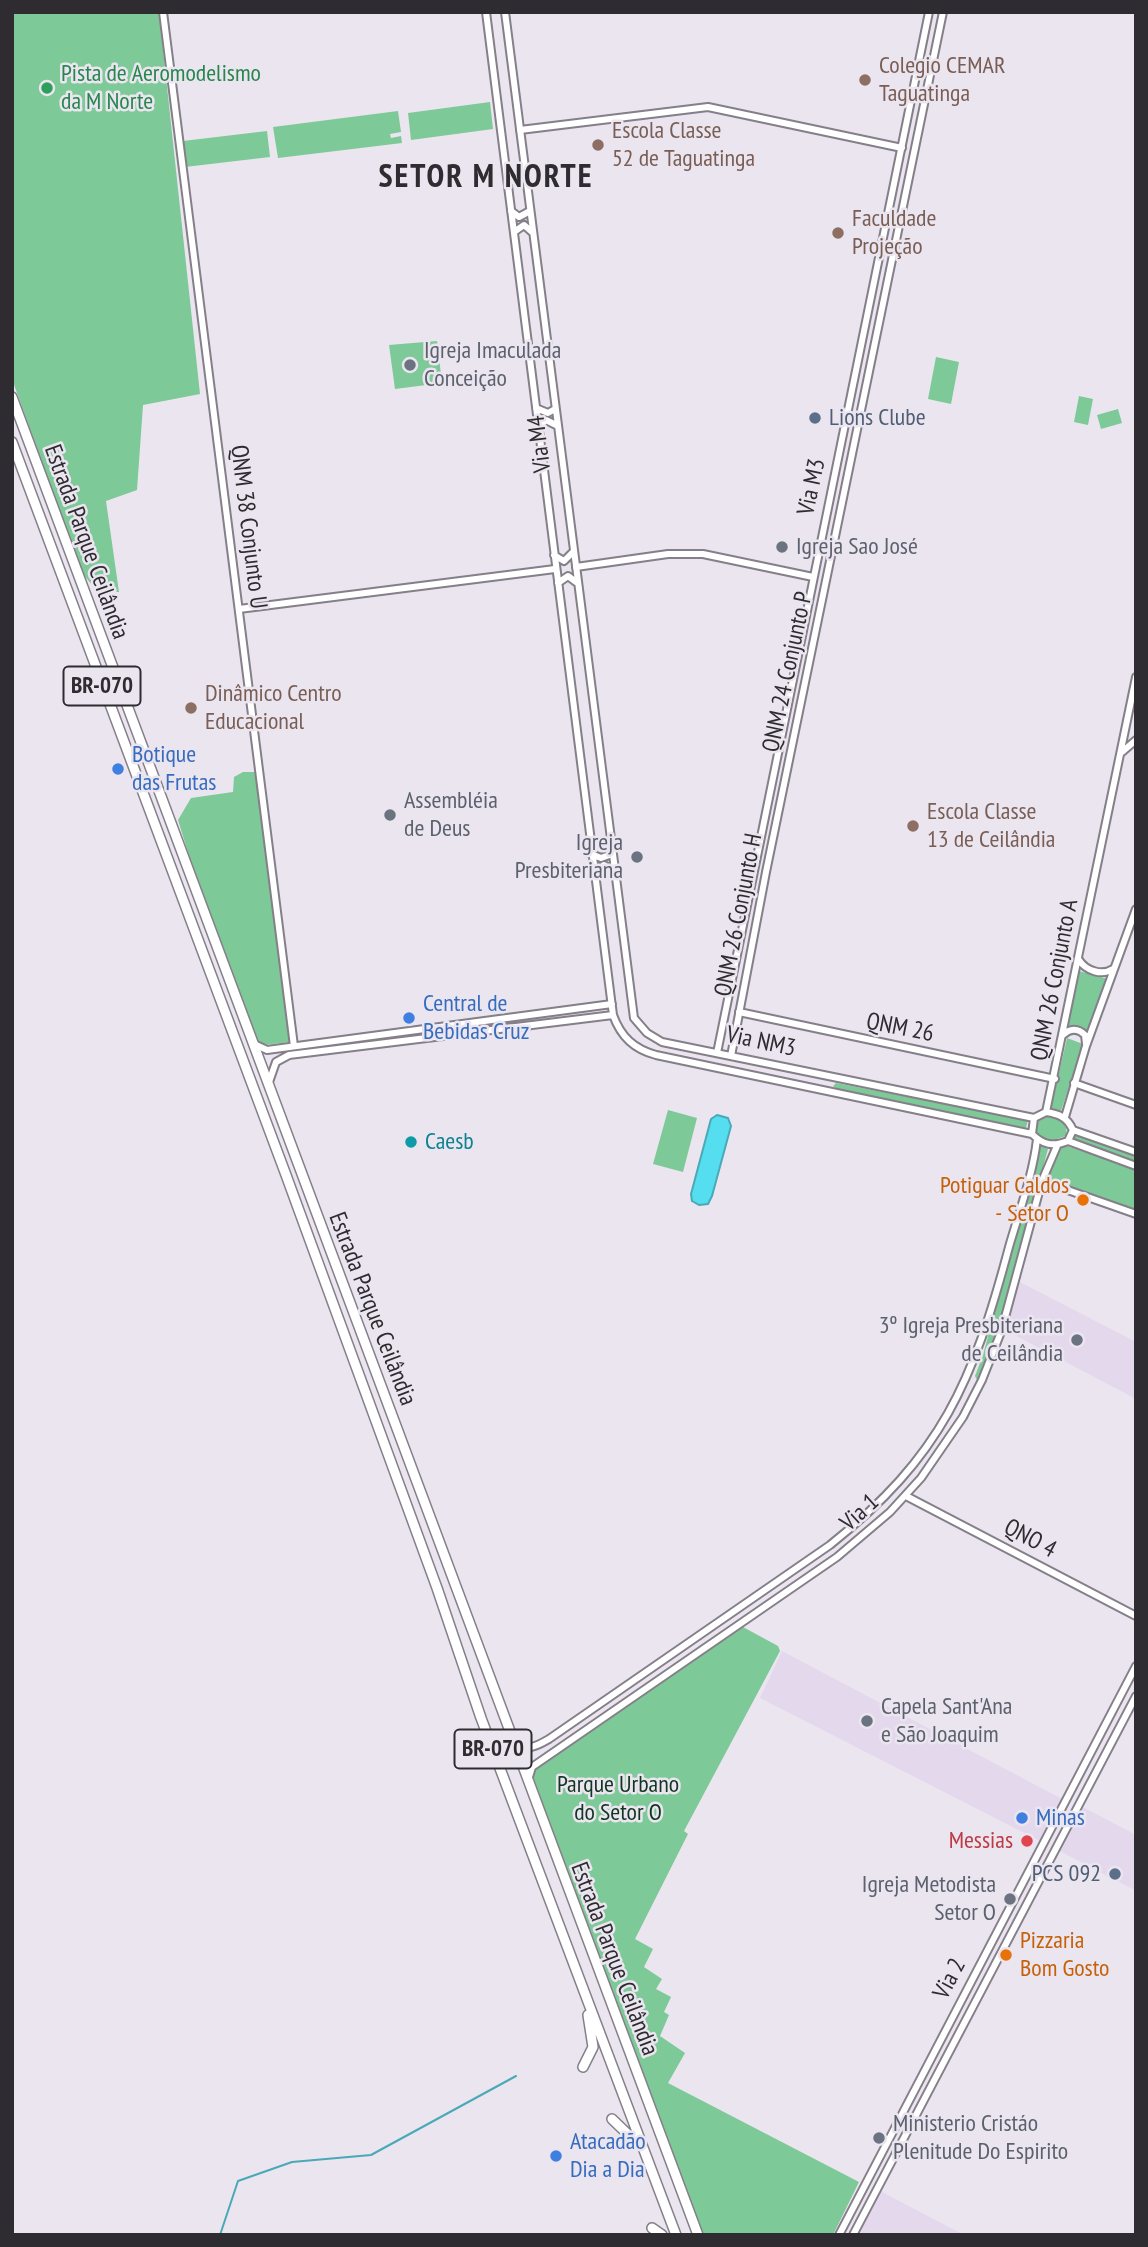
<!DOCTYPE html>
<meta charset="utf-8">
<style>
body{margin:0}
#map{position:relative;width:1148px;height:2247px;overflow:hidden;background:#ebe5f0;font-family:"PT Sans Narrow",sans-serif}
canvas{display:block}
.frame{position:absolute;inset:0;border:14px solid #2e2c30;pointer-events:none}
</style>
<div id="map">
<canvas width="1148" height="2247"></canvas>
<div class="frame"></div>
</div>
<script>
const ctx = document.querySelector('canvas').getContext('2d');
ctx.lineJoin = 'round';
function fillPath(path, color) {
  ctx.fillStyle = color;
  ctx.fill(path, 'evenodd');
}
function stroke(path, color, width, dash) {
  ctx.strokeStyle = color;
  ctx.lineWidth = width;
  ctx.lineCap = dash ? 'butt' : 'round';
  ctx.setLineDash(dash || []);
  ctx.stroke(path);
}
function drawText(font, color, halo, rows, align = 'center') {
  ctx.font = font + ' "PT Sans Narrow",sans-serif';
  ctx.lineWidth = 5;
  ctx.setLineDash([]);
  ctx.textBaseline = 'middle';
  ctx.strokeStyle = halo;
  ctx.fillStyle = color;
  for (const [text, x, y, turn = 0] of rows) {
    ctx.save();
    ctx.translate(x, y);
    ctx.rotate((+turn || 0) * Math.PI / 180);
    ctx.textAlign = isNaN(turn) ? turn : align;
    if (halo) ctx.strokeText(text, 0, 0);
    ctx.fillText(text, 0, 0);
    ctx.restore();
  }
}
fillPath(new Path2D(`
 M 1018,1281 L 1136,1342 L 1136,1399 L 1005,1330 Z
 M 782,1651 L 1064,1800 L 1042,1842 L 760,1698 Z
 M 1081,1806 L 1136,1835 L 1136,1891 L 1058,1850 Z
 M 879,2192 L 882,2192 L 964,2235 L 856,2235 Z`), '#e4d8ed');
fillPath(new Path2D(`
 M 12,12 L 159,12 L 200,394 L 143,405 L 137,490 L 106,501 L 119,592 L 98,592 L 82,573 L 12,379 Z
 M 490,102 L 493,129 L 411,140 L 408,113 Z
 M 398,111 L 401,132 L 390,134 L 391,138 L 401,136 L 402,143 L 278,158 L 273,127 Z
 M 267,131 L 270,157 L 185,167 L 183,141 Z
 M 437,341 L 442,383 L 395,389 L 389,345 Z
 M 936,357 L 959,362 L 951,404 L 928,399 Z
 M 1079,396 L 1093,399 L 1088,425 L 1074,422 Z
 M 1118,409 L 1122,423 L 1101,429 L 1097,415 Z
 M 243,772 L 255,772 L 290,1042 L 263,1045 L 257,1040 L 198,885 L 178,820 L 191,798 L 233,792 L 234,777 Z
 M 1079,971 L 1108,979 L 1088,1032 L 1068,1026 Z
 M 1067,1038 L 1083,1044 L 1061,1111 L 1051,1108 Z
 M 836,1083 L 1028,1120 L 1026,1128 L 837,1089 L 833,1086 Z
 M 668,1110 L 697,1118 L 683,1172 L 653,1164 Z
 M 1041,1116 C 1052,1115 1059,1117 1067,1125 L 1066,1136 L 1050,1141 L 1037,1134 L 1034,1122 Z
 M 1075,1133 L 1136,1155 L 1136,1163 L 1073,1141 Z
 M 1039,1145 L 1048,1149 L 999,1328 L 977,1380 L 975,1376 L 983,1355 Z
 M 1066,1146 L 1136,1169 L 1136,1211 L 1046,1179 L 1058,1149 Z
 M 743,1627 L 778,1646 L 780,1651 L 684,1831 L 688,1834 L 635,1939 L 653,1949 L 644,1967 L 662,1979 L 656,1989 L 671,1997 L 664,2012 L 669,2015 L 660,2036 L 685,2053 L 668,2083 L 859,2182 L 833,2235 L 702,2235 L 532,1775 L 533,1770 Z`), '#7dc997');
const water = new Path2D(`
 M 717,1115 L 728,1118 L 731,1126 L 712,1196 L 708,1204 L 699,1205 L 692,1201 L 691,1194 L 711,1119 Z`);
fillPath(water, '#54deef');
stroke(water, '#49a9b6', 2);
stroke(new Path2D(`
 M 220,2235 L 238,2181 L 292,2162 L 371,2155 L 516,2076`), '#49a9b6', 2);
const tertiary = new Path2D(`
 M 163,12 L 294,1046
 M 520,130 L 708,107 L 902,148
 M 576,567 L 668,554 L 703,554 L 813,577
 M 239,609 L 555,569
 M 739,1012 L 1055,1079
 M 1074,1083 L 1136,1105
 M 1042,1181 L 1136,1214
 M 906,1496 L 1136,1616`);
const secondary = new Path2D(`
 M 486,12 L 613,1015 C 621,1037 634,1049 656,1055 L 1032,1134
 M 505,12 L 634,1018 L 647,1033 L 662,1042 L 1034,1118
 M 511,211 L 519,217 L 530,211
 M 514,232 L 524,225 L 532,232
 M 536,408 L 548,413 L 555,409
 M 538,428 L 546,420 L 556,425
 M 554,555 L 564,561 L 573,552
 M 558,583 L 568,576 L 576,582
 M 1122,752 L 1136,740
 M 591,854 L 601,858 L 612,854
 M 594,872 L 604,865 L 614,871
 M 1079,960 C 1086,971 1102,976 1113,969
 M 1063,1035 C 1070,1028 1078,1028 1085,1035 L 1086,1044
 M 254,1044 L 267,1050 L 612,1004
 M 717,1053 L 929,12
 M 731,1056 L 766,872 L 943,12
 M 269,1082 L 276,1062 L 289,1055 L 613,1015
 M 1046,1112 L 1136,677
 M 1046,1112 C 1059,1114 1067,1117 1073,1130 L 1068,1141 C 1053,1147 1043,1145 1032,1134 L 1034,1118 Z
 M 1065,1117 L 1086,1046 L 1136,909
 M 1073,1130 L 1136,1152
 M 1068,1141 L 1136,1166
 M 514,1742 C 527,1752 537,1746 549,1739 L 830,1545 C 942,1456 973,1382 1009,1247 C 1019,1212 1033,1175 1037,1139
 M 528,1780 L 532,1767 L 837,1557 L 890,1512 L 921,1478 L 963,1417 L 982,1380 L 1001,1332 L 1042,1181 L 1057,1146
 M 839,2235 L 1136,1666
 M 853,2235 L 1136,1696`);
const motorway = new Path2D(`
 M 12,397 L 698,2235
 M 12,442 L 286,1175 L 437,1588 L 481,1718 L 676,2235
 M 583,2067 L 593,2047 L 588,2015
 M 612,2119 L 638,2144
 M 652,2228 L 662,2235`);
stroke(tertiary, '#857f89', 10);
stroke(secondary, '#857f89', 10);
stroke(motorway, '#857f89', 12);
stroke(tertiary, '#fff', 6);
stroke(secondary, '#fff', 6);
stroke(motorway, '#fff', 9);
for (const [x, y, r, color] of [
 [865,80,7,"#8d6e63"],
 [47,88,7,"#2e9e5b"],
 [598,145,7,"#8d6e63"],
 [838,233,7,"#8d6e63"],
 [410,365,7,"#6b7280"],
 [815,418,7,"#5c6f8a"],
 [782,547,7,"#6b7280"],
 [191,708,7,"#8d6e63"],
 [118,769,7,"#3f7fe0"],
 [390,815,7,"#6b7280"],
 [913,826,7,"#8d6e63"],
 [637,857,7,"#6b7280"],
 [409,1018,7,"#3f7fe0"],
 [411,1142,7,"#0f9aa8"],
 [1083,1200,7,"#e8710a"],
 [1077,1340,7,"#6b7280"],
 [867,1721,7,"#6b7280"],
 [1022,1818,7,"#3f7fe0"],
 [1027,1841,7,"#e0444e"],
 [1115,1874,7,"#5c6f8a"],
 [1010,1899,7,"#6b7280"],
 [1006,1955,7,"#e8710a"],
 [879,2138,7,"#6b7280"],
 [556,2156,7,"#3f7fe0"]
]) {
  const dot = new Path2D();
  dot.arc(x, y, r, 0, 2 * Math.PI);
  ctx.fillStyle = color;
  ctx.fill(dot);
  stroke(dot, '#ebe5f0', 2.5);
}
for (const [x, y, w] of [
 [102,686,77],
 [493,1749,77]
]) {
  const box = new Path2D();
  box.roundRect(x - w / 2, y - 19.5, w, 39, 5);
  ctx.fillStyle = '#ebe5f0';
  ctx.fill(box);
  stroke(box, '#2e2c30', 2);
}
drawText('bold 23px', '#2e2c30', null, [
 ["BR-070",102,686],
 ["BR-070",493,1749]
]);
drawText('24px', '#785e54', '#ebe5f0', [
 ["Colegio CEMAR",879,66],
 ["Taguatinga",879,94],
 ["Escola Classe",612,131],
 ["52 de Taguatinga",612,159],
 ["Faculdade",852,219],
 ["Projeção",852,247],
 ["Dinâmico Centro",205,694],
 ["Educacional",205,722],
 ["Escola Classe",927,812],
 ["13 de Ceilândia",927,840]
], 'left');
drawText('24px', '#27864d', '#ebe5f0', [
 ["Pista de Aeromodelismo",61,74],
 ["da M Norte",61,102]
], 'left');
drawText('24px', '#5b616d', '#ebe5f0', [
 ["Igreja Imaculada",424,351],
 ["Conceição",424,379],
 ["Igreja Sao José",796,547],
 ["Assembléia",404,801],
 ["de Deus",404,829],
 ["Igreja",623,843,"right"],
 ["Presbiteriana",623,871,"right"],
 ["3º Igreja Presbiteriana",1063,1326,"right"],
 ["de Ceilândia",1063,1354,"right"],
 ["Capela Sant'Ana",881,1707],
 ["e São Joaquim",881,1735],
 ["Igreja Metodista",996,1885,"right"],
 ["Setor O",996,1913,"right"],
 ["Ministerio Cristáo",893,2124],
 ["Plenitude Do Espirito",893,2152]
], 'left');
drawText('24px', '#4e5e75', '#ebe5f0', [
 ["Lions Clube",829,418],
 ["PCS 092",1101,1874,"right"]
], 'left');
drawText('24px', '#2e2c30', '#ebe5f0', [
 ["Via M4",540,444,-97],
 ["Via M3",812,487,-78],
 ["QNM 38 Conjunto U",248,527,83],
 ["Estrada Parque Ceilândia",86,542,70],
 ["QNM 24 Conjunto P",788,672,-78],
 ["QNM 26 Conjunto H",739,915,-79],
 ["QNM 26 Conjunto A",1055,980,-79],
 ["QNM 26",900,1028,11],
 ["Via NM3",761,1042,12],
 ["Estrada Parque Ceilândia",372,1309,69],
 ["Via 1",860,1513,-42],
 ["QNO 4",1030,1539,28],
 ["Estrada Parque Ceilândia",614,1959,69],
 ["Via 2",950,1979,-62]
]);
drawText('24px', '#366cbe', '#ebe5f0', [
 ["Botique",132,755],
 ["das Frutas",132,783],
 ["Central de",423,1004],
 ["Bebidas Cruz",423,1032],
 ["Minas",1036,1818],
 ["Atacadão",570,2142],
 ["Dia a Dia",570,2170]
], 'left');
drawText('24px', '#0d838f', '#ebe5f0', [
 ["Caesb",425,1142]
], 'left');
drawText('24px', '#c56008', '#ebe5f0', [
 ["Potiguar Caldos",1069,1186],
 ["- Setor O",1069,1214],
 ["Pizzaria",1020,1941,"left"],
 ["Bom Gosto",1020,1969,"left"]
], 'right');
drawText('24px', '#10361f', '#ebe5f0', [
 ["Parque Urbano",618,1785],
 ["do Setor O",618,1813]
]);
drawText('24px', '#be3a42', '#ebe5f0', [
 ["Messias",1013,1841]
], 'right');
ctx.letterSpacing = '2px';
drawText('bold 32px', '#2e2c30', '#ebe5f0', [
 ["SETOR M NORTE",486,178]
]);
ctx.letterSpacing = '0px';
</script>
